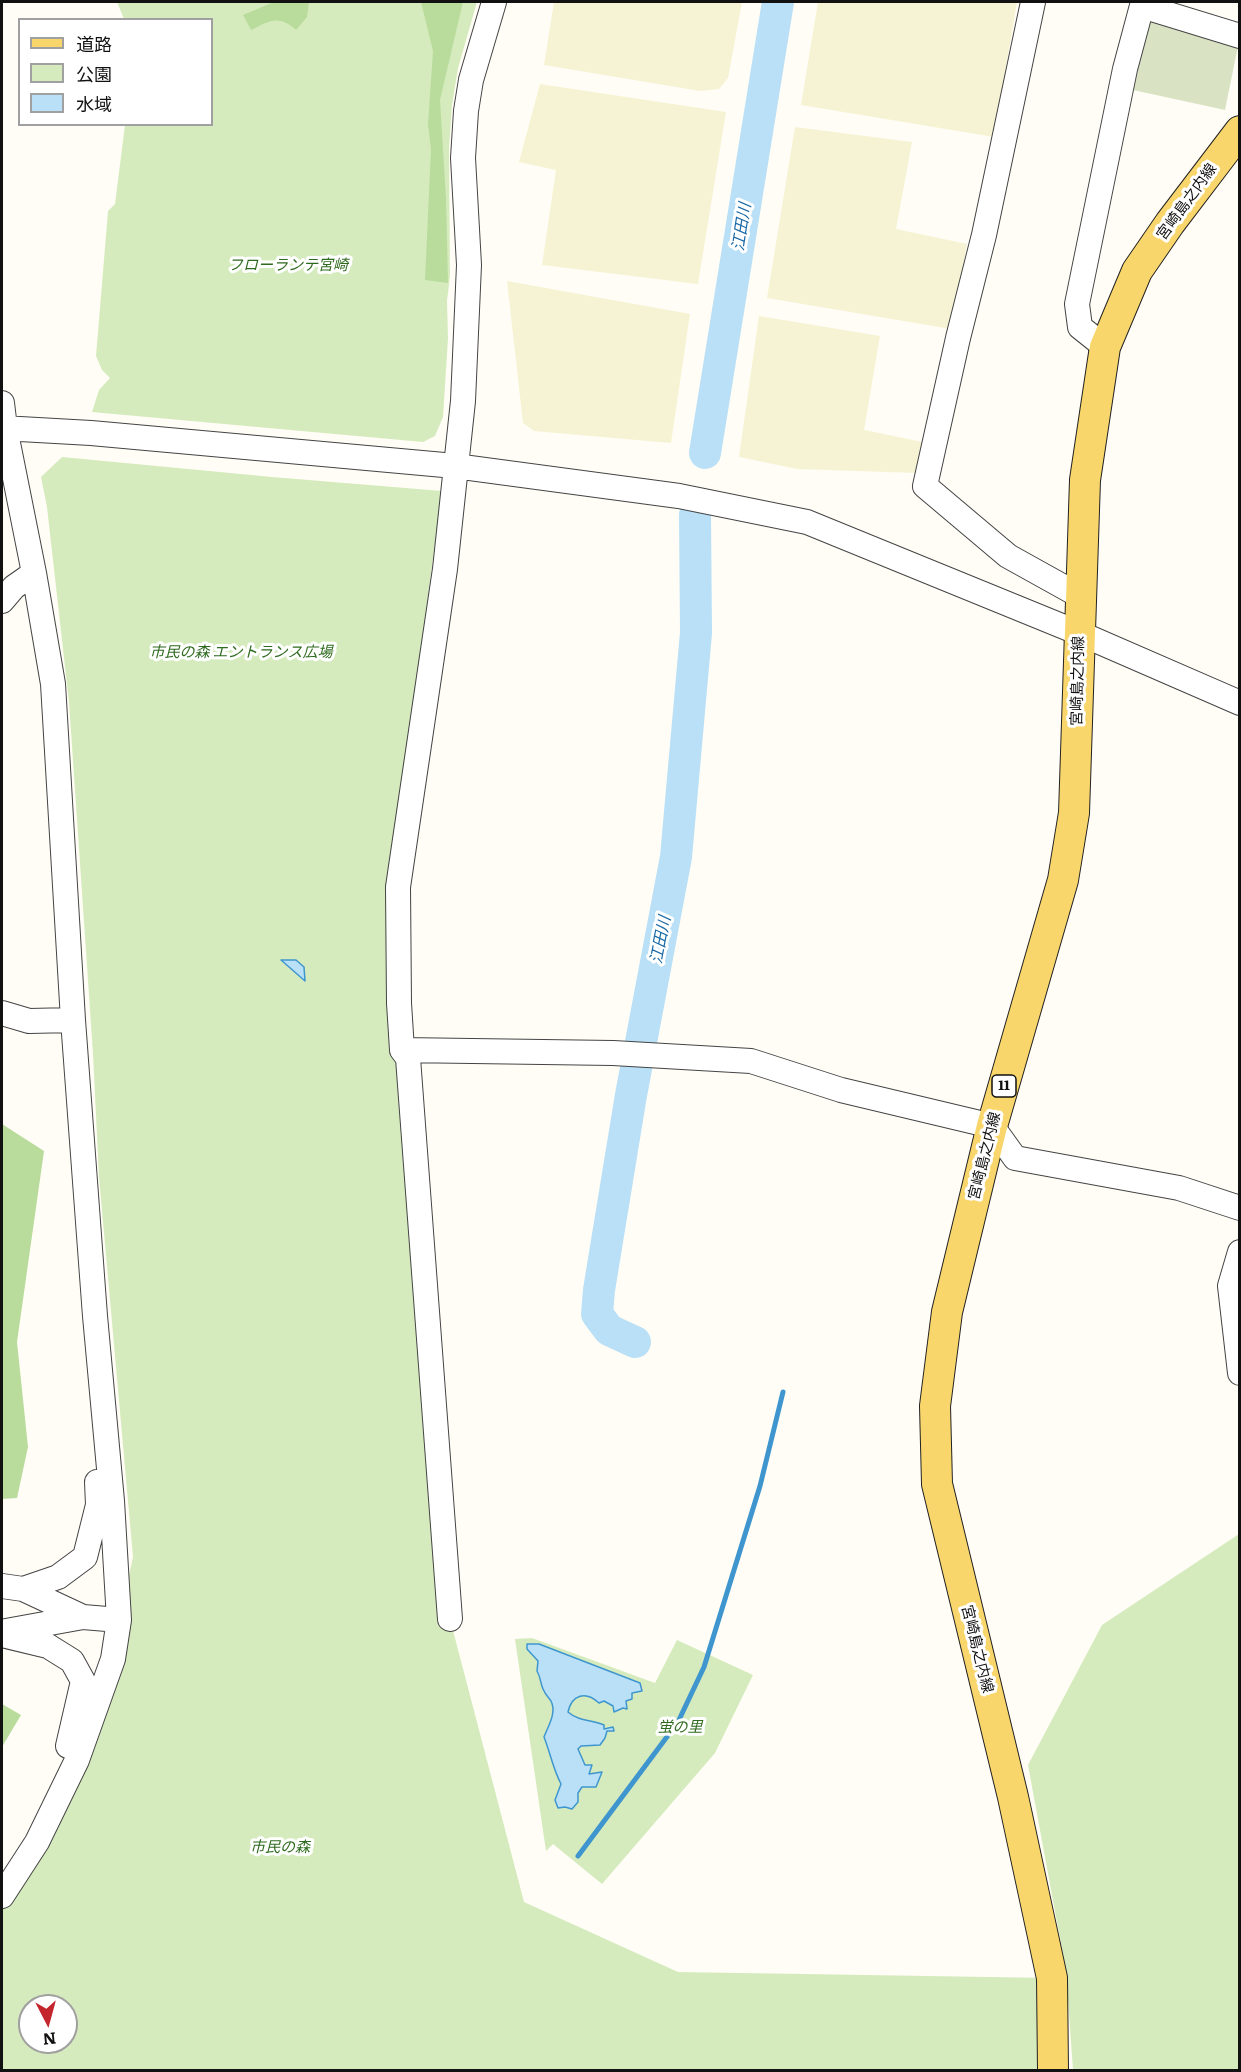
<!DOCTYPE html>
<meta charset="utf-8">
<style>
body{margin:0}
#map{position:relative;width:1241px;height:2072px;overflow:hidden;background:#fffdf5;font-family:Literata,"Noto Sans JP",serif}
canvas{display:block}
.frame{position:absolute;inset:0;border:3px solid #111;pointer-events:none}
.legend{position:absolute;left:18px;top:18px;width:195px;height:108px;box-sizing:border-box;background:#fff;border:2px solid #a0a0a0;margin:0;padding:8px 10px;list-style:none;font-size:18px;color:#111}
.legend li{display:flex;align-items:center;gap:12px;height:30px}
.legend b{width:30px;border:2px solid #a0a0a0}
.north{position:absolute;left:18px;top:1994px;width:60px;height:60px;box-sizing:border-box;background:#fff;border:2px solid #a0a0a0;border-radius:50%;rotate:174deg;font-size:16px;font-weight:700;line-height:24px;text-align:center;color:#111}
.north::after{content:'';display:block;margin:auto;width:21px;height:27px;background:#c4262e;clip-path:polygon(50% 0,100% 100%,50% 72%,0 100%)}
</style>
<div id="map">
<canvas width="1241" height="2072"></canvas>
<div class="frame"></div>
<ul class="legend">
<li><b style="height:8px;background:#f9d66b"></b>道路</li>
<li><b style="height:16px;background:#d5ebbd"></b>公園</li>
<li><b style="height:16px;background:#b9e0f7"></b>水域</li>
</ul>
<div class="north">N</div>
</div>
<script>
const ctx = document.querySelector('canvas').getContext('2d');
ctx.lineJoin = 'round';
function fillPath(path, color) {
  ctx.fillStyle = color;
  ctx.fill(path, 'evenodd');
}
function stroke(path, color, width, dash) {
  ctx.strokeStyle = color;
  ctx.lineWidth = width;
  ctx.lineCap = dash ? 'butt' : 'round';
  ctx.setLineDash(dash || []);
  ctx.stroke(path);
}
function drawText(font, color, halo, rows, align = 'center') {
  ctx.font = font + ' Literata,"Noto Sans JP",serif';
  ctx.lineWidth = 6;
  ctx.setLineDash([]);
  ctx.textBaseline = 'middle';
  ctx.strokeStyle = halo;
  ctx.fillStyle = color;
  for (const [text, x, y, turn = 0] of rows) {
    ctx.save();
    ctx.translate(x, y);
    ctx.rotate((+turn || 0) * Math.PI / 180);
    ctx.textAlign = isNaN(turn) ? turn : align;
    if (halo) ctx.strokeText(text, 0, 0);
    ctx.fillText(text, 0, 0);
    ctx.restore();
  }
}
fillPath(new Path2D(`
 M 554,2 L 742,2 L 728,78 L 719,89 L 700,91 L 544,65 Z
 M 818,2 L 1017,2 L 994,137 L 801,105 Z
 M 540,84 L 726,112 L 698,284 L 542,265 L 556,170 L 519,162 Z
 M 795,127 L 912,142 L 896,229 L 967,244 L 951,329 L 767,298 Z
 M 507,281 L 690,314 L 671,443 L 534,431 L 523,423 Z
 M 759,316 L 880,336 L 864,430 L 923,442 L 917,473 L 797,469 L 739,457 Z`), '#f6f3d4');
fillPath(new Path2D(`
 M 117,2 L 477,2 L 458,68 L 452,105 L 449,148 L 450,276 L 447,301 L 448,338 L 443,417 L 435,436 L 423,442 L 92,412 L 99,390 L 110,378 L 102,370 L 96,356 L 108,211 L 115,204 L 125,125 L 212,124 L 212,20 L 124,19 Z
 M 62,457 L 272,477 L 442,491 L 389,887 L 450,1619 L 524,1902 L 678,1972 L 1052,1978 L 1053,2070 L 2,2070 L 2,1896 L 37,1842 L 119,1620 L 133,1557 L 99,1177 L 93,1054 L 69,702 L 47,507 L 41,477 ZM 30,2006 L 66,2006 L 66,2042 L 30,2042 Z
 M 1239,1534 L 1239,2070 L 1073,2070 L 1066,1971 L 1028,1765 L 1102,1625 Z
 M 532,1638 L 655,1683 L 677,1640 L 753,1675 L 715,1753 L 602,1884 L 553,1844 L 546,1851 L 515,1639 Z`), '#d5ebbd');
fillPath(new Path2D(`
 M 274,2 L 309,2 L 307,17 L 296,30 C 279,14 269,21 251,30 L 243,15 Z
 M 421,2 L 463,2 L 440,100 L 446,199 L 448,283 L 425,280 L 431,149 L 428,124 L 433,51 Z
 M 2,1124 L 44,1151 L 17,1342 L 28,1447 L 17,1498 L 2,1499 Z
 M 2,1704 L 21,1715 L 2,1747 Z`), '#b9dc9c');
fillPath(new Path2D(`
 M 1157,17 L 1239,41 L 1225,110 L 1133,90 L 1149,22 Z`), '#d9e3c4');
const water = new Path2D(`
 M 281,960 L 296,960 L 304,967 L 305,981 Z
 M 527,1644 L 539,1644 L 640,1683 L 642,1691 L 632,1693 L 632,1699 L 626,1701 L 627,1709 L 623,1708 L 614,1712 L 613,1706 L 604,1701 L 599,1703 C 586,1691 572,1694 568,1712 C 578,1721 592,1720 604,1725 L 604,1729 L 613,1727 L 614,1731 L 607,1731 L 605,1738 L 600,1745 L 581,1746 L 578,1749 L 585,1765 L 592,1765 L 589,1774 L 602,1772 L 596,1787 L 582,1787 L 578,1793 L 578,1802 L 572,1809 L 565,1807 L 558,1808 L 555,1800 L 561,1784 C 553,1769 550,1752 544,1737 C 548,1726 557,1713 551,1701 C 548,1697 545,1694 543,1689 C 540,1682 541,1678 537,1671 L 538,1661 L 527,1649 Z`);
fillPath(water, '#b9e0f7');
stroke(water, '#3f96cf', 1.5);
stroke(new Path2D(`
 M 578,1856 L 678,1722 L 704,1667 L 760,1486 L 783,1392`), '#3f96cf', 5);
stroke(new Path2D(`
 M 705,453 L 778,2
 M 635,1342 L 609,1330 L 597,1314 L 599,1290 L 631,1095 L 676,857 L 696,633 L 695,515`), '#b9e0f7', 32);
const minor = new Path2D(`
 M 1033,2 L 984,235 L 958,338 L 925,486 L 1008,556 L 1080,596
 M 1142,6 L 1240,36
 M 1105,347 L 1080,327 L 1077,304 L 1125,69 L 1143,2
 M 2,403 L 5,428 L 34,573 L 53,684 L 73,1020 L 95,1316 L 112,1501 L 119,1620 L 113,1659 L 77,1760 L 37,1842 L 2,1896
 M 2,428 L 91,433 L 455,466 L 679,496 L 807,522 L 1079,633 L 1240,703
 M 2,601 L 14,587 L 34,573
 M 2,1013 L 29,1021 L 73,1020
 M 402,1050 L 613,1053 L 751,1061 L 841,1090 L 992,1126 L 1015,1158 L 1179,1188 L 1240,1208
 M 1240,1252 L 1230,1286 L 1240,1373
 M 2,1586 L 23,1589 L 58,1577 L 85,1557 L 98,1505 L 97,1482
 M 23,1589 L 83,1617 L 119,1620
 M 450,1619 L 408,1058 L 402,1050 L 399,1003 L 398,887 L 445,569 L 463,401 L 469,265 L 463,158 L 466,111 L 471,80 L 494,2
 M 6,1631 L 83,1617
 M 2,1635 L 48,1646 L 72,1661 L 83,1681 L 68,1746`);
const major = new Path2D(`
 M 1053,2070 L 1052,1978 L 1013,1797 L 937,1484 L 935,1406 L 947,1312 L 992,1126 L 1063,880 L 1074,813 L 1085,480 L 1105,347 L 1137,271 L 1170,223 L 1240,131`);
stroke(minor, '#444', 26);
stroke(major, '#222', 32);
stroke(minor, '#fff', 24);
stroke(major, '#f9d66b', 30);
for (const [x, y, w] of [
 [1004,1086,24]
]) {
  const box = new Path2D();
  box.roundRect(x - w / 2, y - 11, w, 22, 4.5);
  ctx.fillStyle = '#fff';
  ctx.fill(box);
  stroke(box, '#111', 1.5);
}
drawText('bold 14px', '#111', null, [
 ["11",1004,1086]
]);
drawText('15px', '#111', '#fff', [
 ["宮崎島之内線",1187,202,-54],
 ["宮崎島之内線",1078,681,-89],
 ["宮崎島之内線",985,1156,-76],
 ["宮崎島之内線",977,1649,76]
]);
drawText('italic 15px', '#2f6b1f', '#fff', [
 ["フローランテ宮崎",288,266],
 ["市民の森 エントランス広場",241,653],
 ["蛍の里",680,1728],
 ["市民の森",280,1848]
]);
drawText('italic 16px', '#1768a6', '#fff', [
 ["江田川",742,227,-81],
 ["江田川",661,940,-79]
]);
</script>
